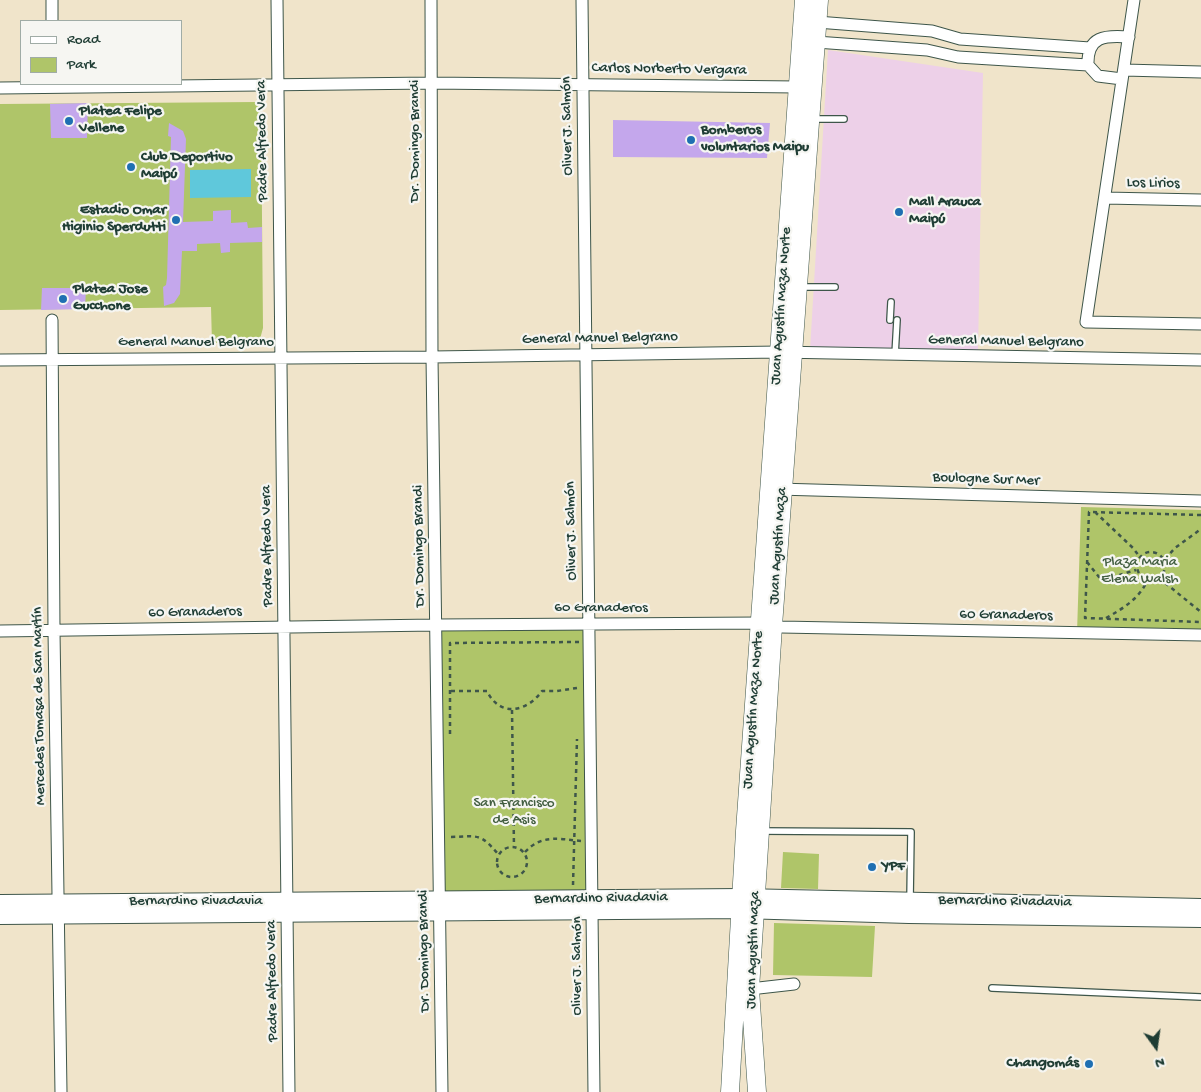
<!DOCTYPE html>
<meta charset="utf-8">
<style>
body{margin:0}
#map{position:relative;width:1201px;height:1092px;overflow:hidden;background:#f0e4ca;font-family:"Gochi Hand",sans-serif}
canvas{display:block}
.legend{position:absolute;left:20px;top:20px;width:162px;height:65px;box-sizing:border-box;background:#f6f6f2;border:1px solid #a0aca6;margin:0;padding:6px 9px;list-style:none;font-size:15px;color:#1f3d34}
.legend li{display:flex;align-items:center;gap:10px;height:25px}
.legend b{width:25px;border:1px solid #a0aca6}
.north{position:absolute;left:1131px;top:1022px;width:50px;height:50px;-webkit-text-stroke:4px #f6f6f2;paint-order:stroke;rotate:166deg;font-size:14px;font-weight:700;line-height:20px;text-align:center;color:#1f3d34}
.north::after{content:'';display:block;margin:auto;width:18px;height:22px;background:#1f3d34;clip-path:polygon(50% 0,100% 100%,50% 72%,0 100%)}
</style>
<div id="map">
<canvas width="1201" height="1092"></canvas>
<ul class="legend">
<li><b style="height:6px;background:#fff"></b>Road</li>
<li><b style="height:14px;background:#afc569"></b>Park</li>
</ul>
<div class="north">N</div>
</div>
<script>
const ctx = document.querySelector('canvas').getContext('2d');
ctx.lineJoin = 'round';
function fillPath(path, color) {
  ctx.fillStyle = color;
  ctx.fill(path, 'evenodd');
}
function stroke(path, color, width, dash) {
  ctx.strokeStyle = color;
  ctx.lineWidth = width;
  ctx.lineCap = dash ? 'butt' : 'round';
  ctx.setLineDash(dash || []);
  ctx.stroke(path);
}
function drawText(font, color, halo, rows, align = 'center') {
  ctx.font = font + ' "Gochi Hand",sans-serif';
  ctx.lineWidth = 4.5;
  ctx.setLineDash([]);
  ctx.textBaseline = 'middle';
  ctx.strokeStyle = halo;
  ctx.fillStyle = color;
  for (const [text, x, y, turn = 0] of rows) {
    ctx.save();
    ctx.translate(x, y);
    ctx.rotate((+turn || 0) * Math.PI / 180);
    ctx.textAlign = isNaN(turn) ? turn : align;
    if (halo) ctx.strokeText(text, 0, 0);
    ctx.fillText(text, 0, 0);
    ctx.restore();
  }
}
fillPath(new Path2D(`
 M 828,50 L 983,73 L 978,353 L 810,350 Z`), '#edd0e8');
fillPath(new Path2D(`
 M 256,102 L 261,107 L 263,328 L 260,339 L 254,342 L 212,343 L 211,307 L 0,310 L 0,104 Z
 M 1081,507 L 1201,510 L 1201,635 L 1077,633 Z
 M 588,624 L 592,899 L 439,900 L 436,625 Z
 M 783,852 L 819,854 L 818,889 L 781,888 Z
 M 774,923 L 875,926 L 872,977 L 773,975 Z`), '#afc569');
fillPath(new Path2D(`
 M 251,169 L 251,197 L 190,198 L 190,170 Z`), '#5fc8db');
fillPath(new Path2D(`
 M 88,103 L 87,138 L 51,138 L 50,104 Z
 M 613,120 L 770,123 L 767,158 L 613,157 Z
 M 169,123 L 183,131 L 186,139 L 183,222 L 213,221 L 213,211 L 231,210 L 231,223 L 247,222 L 248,228 L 262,227 L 262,242 L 230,243 L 230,252 L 221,253 L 220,243 L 197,244 L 197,251 L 182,251 L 180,294 L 174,303 L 164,306 L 163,287 L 166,285 L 167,278 L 171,137 L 168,136 Z
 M 42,288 L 86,288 L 85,309 L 41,310 Z`), '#c4a7ec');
const lane = new Path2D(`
 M 812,119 L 844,119
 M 801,287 L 835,287
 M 890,320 L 891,302
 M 895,355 L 897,320
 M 761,831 L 911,832 L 910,900
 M 992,988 L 1201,997`);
const street = new Path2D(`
 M 52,0 L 52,21
 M 277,0 L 289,1092
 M 431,0 L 432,357 L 442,1092
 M 582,0 L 594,1092
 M 1134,0 L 1086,322 L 1201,324
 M 817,22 L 932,31 L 960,39 L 1090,48
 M 816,42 L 927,50 L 958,57 L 1088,65 L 1098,76 L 1122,79
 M 1088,65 C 1087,36 1105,35 1129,37
 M 1124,70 L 1201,72
 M 0,88 L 431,83 L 797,87
 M 1105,198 L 1201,200
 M 52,320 L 54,631 L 61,1092
 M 0,360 L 432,357 L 779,352 L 1201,360
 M 778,489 L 1201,501
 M 0,631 L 436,625 L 760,623 L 781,627 L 1201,635
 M 750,989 L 794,984`);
const secondary = new Path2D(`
 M 0,903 L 741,897 L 1201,907
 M 0,916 L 741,910 L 909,915 L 1201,919`);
const primary = new Path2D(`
 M 730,1092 L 745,831 L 804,0
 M 757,1092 L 750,989 L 773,626 L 819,0`);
stroke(lane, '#3e564a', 8);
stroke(street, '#3e564a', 13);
stroke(secondary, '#3e564a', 18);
stroke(primary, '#3e564a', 19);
stroke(new Path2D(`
 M 1095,512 L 1133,548 L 1139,556
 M 1201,515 L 1089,512 L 1085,618 L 1201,622
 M1137 566a14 14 0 1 1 28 0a14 14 0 1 1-28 0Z
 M 1165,559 L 1175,548 L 1201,529
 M 1087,562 L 1099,577 L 1106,579 L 1136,570
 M 1159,578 L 1201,612
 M 1106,618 C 1124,608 1140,598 1148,579
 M 451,691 L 487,691 C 500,718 527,712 542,691 L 557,691 L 577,688
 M 512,710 L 514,847
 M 450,734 L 450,643 L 579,642
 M 451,837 C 479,836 480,833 499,855
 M497 862a15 15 0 1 1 30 0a15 15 0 1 1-30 0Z
 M 525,852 C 542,834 559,839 581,841
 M 573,885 L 577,739`), '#3e564a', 2.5, [4, 4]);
stroke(lane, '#fff', 5.5);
stroke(street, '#fff', 11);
stroke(secondary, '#fff', 16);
stroke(primary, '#fff', 18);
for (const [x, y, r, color] of [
 [69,121,5,"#1f6fb2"],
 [691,140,5,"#1f6fb2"],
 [131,167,5,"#1f6fb2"],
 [899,212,5,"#1f6fb2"],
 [176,220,5,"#1f6fb2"],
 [63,299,5,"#1f6fb2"],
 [872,867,5,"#1f6fb2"],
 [1089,1064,5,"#1f6fb2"]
]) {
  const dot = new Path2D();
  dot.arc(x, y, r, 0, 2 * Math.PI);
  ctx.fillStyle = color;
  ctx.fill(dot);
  stroke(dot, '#f6f6f2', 2);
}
drawText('15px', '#1f3d34', '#f6f6f2', [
 ["Carlos Norberto Vergara",669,70,1],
 ["Oliver J. Salmón",568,126,-91],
 ["Padre Alfredo Vera",263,141,-91],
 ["Dr. Domingo Brandi",416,141,-90],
 ["Los Lirios",1153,184,1],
 ["Juan Agustín Maza Norte",782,306,-86],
 ["General Manuel Belgrano",600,339,-1],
 ["General Manuel Belgrano",1006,342,1],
 ["General Manuel Belgrano",196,343],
 ["Boulogne Sur Mer",986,480,2],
 ["Oliver J. Salmón",572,531,-91],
 ["Padre Alfredo Vera",268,546,-91],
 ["Dr. Domingo Brandi",420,546,-91],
 ["Juan Agustín Maza",779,546,-86],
 ["60 Granaderos",601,609],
 ["60 Granaderos",195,613,-1],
 ["60 Granaderos",1006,616,1],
 ["Mercedes Tomasa de San Martín",40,706,-91],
 ["Juan Agustín Maza Norte",754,710,-86],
 ["Bernardino Rivadavia",601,899,-1],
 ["Bernardino Rivadavia",196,902],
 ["Bernardino Rivadavia",1005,902,1],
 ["Juan Agustín Maza",754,950,-88],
 ["Dr. Domingo Brandi",425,951,-91],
 ["Oliver J. Salmón",578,966,-90],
 ["Padre Alfredo Vera",273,981,-91]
]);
drawText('bold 15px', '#1f3d34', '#f6f6f2', [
 ["Platea Felipe",79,112],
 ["Vellene",79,129],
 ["Bomberos",701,131],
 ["voluntarios Maipu",701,148],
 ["Club Deportivo",141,158],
 ["Maipú",141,175],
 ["Mall Arauca",909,203],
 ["Maipú",909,220],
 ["Estadio Omar",166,211,"right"],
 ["Higinio Sperdutti",166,228,"right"],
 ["Platea Jose",73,290],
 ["Gucchone",73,307],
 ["YPF",882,867],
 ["Changomás",1079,1064,"right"]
], 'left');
drawText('15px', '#435f41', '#f6f6f2', [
 ["Plaza Maria",1140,563],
 ["Elena Walsh",1140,580],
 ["San Francisco",514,804],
 ["de Asis",514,821]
]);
</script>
